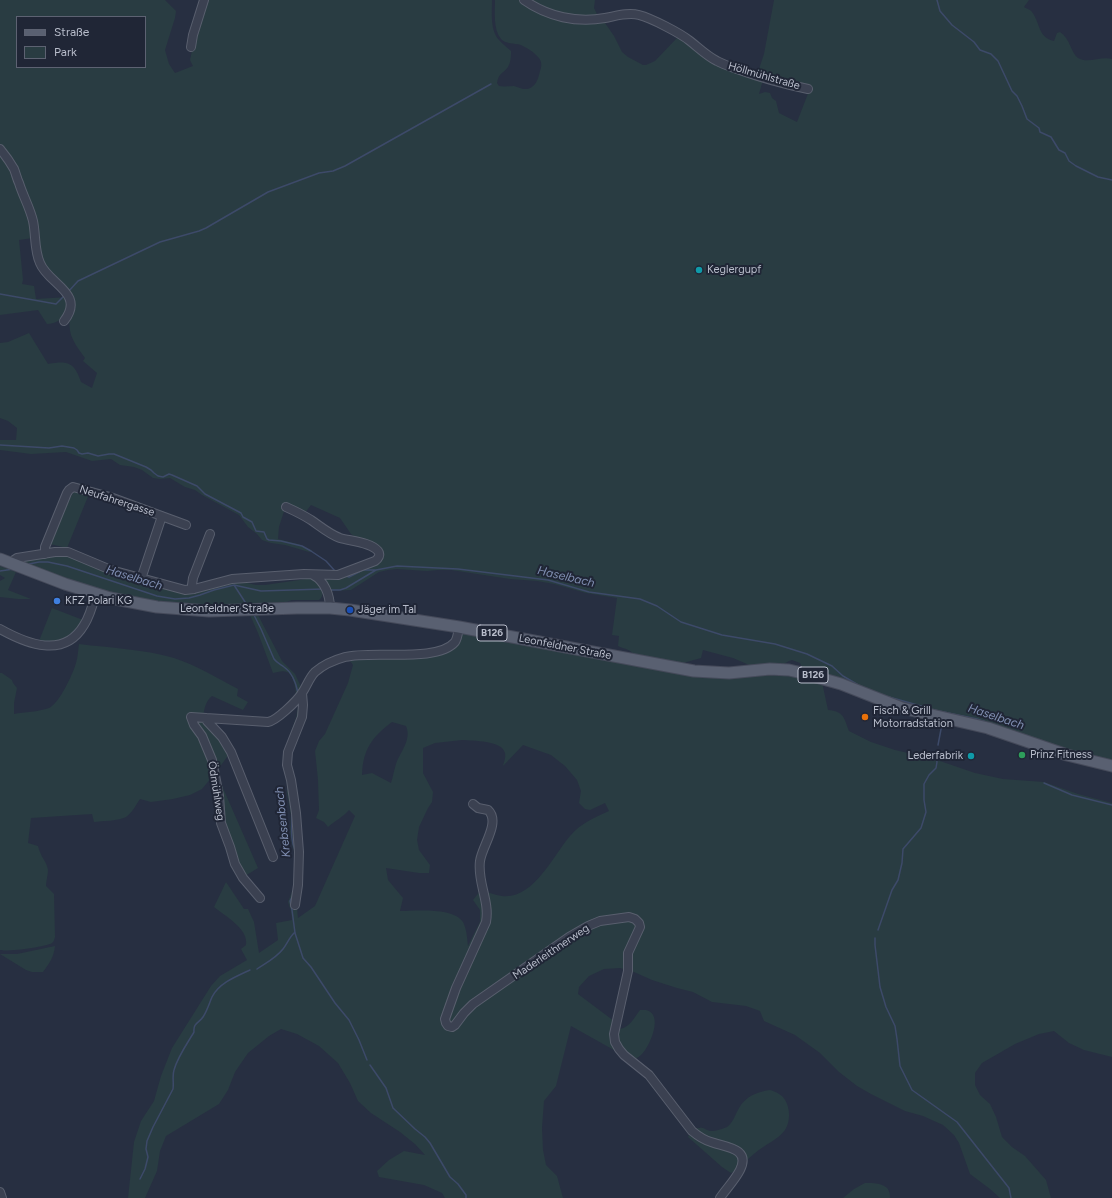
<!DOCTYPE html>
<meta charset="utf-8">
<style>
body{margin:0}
#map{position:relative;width:1112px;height:1198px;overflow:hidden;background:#272f41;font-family:Figtree,sans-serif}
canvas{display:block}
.legend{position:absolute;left:16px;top:16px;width:130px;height:52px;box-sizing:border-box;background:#202636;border:1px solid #5d6272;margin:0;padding:5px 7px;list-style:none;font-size:12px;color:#b8bdcb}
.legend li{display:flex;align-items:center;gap:8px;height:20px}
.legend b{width:20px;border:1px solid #5d6272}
</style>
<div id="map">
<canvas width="1112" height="1198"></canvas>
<ul class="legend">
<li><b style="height:5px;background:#596071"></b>Straße</li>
<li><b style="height:11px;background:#293c42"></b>Park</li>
</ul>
</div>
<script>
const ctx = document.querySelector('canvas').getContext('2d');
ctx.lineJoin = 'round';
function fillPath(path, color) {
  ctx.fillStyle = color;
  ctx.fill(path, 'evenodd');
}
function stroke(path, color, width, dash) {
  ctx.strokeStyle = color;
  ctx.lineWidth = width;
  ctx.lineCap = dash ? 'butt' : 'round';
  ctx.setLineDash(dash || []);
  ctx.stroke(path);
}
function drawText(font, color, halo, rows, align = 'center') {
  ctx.font = font + ' Figtree,sans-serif';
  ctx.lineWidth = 4;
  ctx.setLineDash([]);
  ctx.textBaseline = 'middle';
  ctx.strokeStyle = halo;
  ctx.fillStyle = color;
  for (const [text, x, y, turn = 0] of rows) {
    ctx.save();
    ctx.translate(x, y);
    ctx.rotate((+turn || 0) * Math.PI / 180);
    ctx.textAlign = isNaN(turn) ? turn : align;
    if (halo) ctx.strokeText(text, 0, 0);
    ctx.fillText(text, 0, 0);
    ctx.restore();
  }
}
fillPath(new Path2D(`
 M 0,0 L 165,0 L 176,11 L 175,18 L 165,50 L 169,64 L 175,73 L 193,66 L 190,60 L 194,41 L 205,0 L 492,0 C 492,13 490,30 499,40 C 502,44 507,47 511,51 C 511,56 511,62 508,67 C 503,74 499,72 497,83 L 499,86 C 504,87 509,86 514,86 C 517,87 520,88 523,89 C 535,90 538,80 540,71 C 542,66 542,61 538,57 C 534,52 527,48 521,45 C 514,43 505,44 501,39 C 493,29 495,12 495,0 L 522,0 L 540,11 L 603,20 L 614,36 L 622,52 L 628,57 L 643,65 L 646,65 L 655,61 L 676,39 L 679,35 L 704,55 L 763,80 L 759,94 L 765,92 L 770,93 L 772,98 L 776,101 L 779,113 L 797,122 L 809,91 L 812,87 L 757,75 L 764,54 L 774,0 L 1029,0 L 1024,7 C 1027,9 1030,9 1032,12 C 1040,22 1038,38 1054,41 L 1057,33 L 1060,32 C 1070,38 1071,53 1078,58 C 1088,64 1101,56 1112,59 L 1112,762 L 914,708 L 803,669 L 800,663 L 792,660 L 789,661 L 782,665 L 754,667 L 733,658 L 703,650 L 701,658 L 683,663 L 679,665 L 635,657 C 630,648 626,650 618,646 L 619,636 L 612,635 L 617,598 L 586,593 L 554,584 L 537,581 L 510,579 L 451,570 L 438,570 L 427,571 L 397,569 L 388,570 L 379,572 L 351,590 L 329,591 L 321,578 L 381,558 L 364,542 L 351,534 L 340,518 L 311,505 L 304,514 L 286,505 L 279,527 L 278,539 L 298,544 L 313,551 L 309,552 L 285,545 L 271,543 L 262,540 L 257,534 L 248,527 L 239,515 L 202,495 L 195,490 L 185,487 L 170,478 L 160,479 L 153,478 L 142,470 L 134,467 L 120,465 L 111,459 L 92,461 L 66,452 L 31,454 L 0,450 L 0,440 L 16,440 L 17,428 L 8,421 L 0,418 L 0,343 L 8,342 L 29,333 L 48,364 C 67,361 74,361 81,382 L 92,388 L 97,373 L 83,361 L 85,358 C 71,339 66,331 72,307 L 43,266 L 36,228 L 0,146 ZM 17,17 L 145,17 L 145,67 L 17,67 Z
 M 527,0 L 595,0 L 594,8 L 599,18 L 568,17 Z
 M 0,151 L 10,165 L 29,213 L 33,238 L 19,240 L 23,280 L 22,284 L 34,286 L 36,299 L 68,297 C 68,313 63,323 47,324 L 38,310 L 0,315 Z
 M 76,491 L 89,494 L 67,548 L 50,544 L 67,502 L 68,502 L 73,493 Z
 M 66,555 L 170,590 L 243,582 L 256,585 L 265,585 L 306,579 L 306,577 C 309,578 313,578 315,580 C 321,585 326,595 319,600 L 292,600 L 283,603 L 208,606 L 158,602 L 125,596 L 88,586 L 19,563 L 46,556 Z
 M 0,566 L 16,572 L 8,590 L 31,599 L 18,599 L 0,597 L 0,581 L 5,578 L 0,575 Z
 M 52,608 L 83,620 C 69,639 62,643 39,641 Z
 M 250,615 L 258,615 L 282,661 L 295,674 L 302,689 L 296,697 C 296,690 294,675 287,672 C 283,670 277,672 273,673 L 258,633 Z
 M 462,633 L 700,676 L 725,678 L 770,675 L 799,677 L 822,682 L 828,710 C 844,711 844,718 849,731 L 871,742 L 895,750 L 934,759 L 975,773 L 1003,779 L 1044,782 L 1078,794 L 1112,803 L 1112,1057 L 1084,1050 L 1069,1043 L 1054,1031 L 1039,1034 L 1015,1044 L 982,1063 L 975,1073 L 975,1085 L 980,1095 L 990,1104 L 996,1117 L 1002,1137 L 1012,1147 L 1025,1156 L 1046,1180 L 1051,1198 L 1000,1198 L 990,1189 L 970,1174 L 959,1143 L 954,1135 L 943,1125 L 923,1116 L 905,1111 L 871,1094 L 857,1086 L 839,1072 L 820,1053 L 795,1035 L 764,1021 L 760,1011 L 746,1006 L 712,1002 L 693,992 L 677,988 L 652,980 L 634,972 L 620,968 L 604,969 L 589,976 L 579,987 L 578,994 L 614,1021 L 621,1054 L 571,1026 L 556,1086 L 544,1101 L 542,1128 L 543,1150 L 546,1165 L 557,1176 L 563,1198 L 445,1198 L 442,1193 L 424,1185 L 379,1177 L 377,1171 L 389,1160 L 404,1151 L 425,1155 L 415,1144 L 400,1132 L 371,1113 L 358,1101 L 350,1083 L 338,1063 L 319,1046 L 297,1034 L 281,1029 L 269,1036 L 248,1053 L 235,1072 L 228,1090 L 219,1104 L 166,1136 L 160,1151 L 157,1171 L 145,1198 L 128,1198 L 134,1142 L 141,1121 L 154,1101 L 161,1076 L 172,1048 L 211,986 L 220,976 L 247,960 L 241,949 L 246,945 C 249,929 225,916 214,907 L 226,882 L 244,909 L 248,909 L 254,922 L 259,953 L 278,940 L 276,923 L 292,920 L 291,911 L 288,902 L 293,889 L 295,869 L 295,854 L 292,845 L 290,832 L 291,815 L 287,793 L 287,780 L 283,764 L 285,749 L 296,718 L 298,707 L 297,701 L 300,698 L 301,710 L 289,745 L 295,813 L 296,907 L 297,908 L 298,918 L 315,906 L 355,816 L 349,810 C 343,817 335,821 328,827 L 324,822 L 316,818 L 319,810 L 318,780 L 315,751 L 319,741 L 325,734 L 348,683 L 353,665 L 348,658 L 438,653 ZM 392,722 L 406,726 C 412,740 400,752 396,764 C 394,770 393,777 391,783 L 372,773 L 362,775 C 363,749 372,737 392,722 ZM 462,740 C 473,741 502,740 505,753 C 506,757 504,762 503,766 L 523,745 L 551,755 L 565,766 L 577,780 L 581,791 L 579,803 L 585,809 L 590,810 L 605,803 L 609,811 C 594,818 581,823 570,836 C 553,856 533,900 502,896 C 495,895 488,892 481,890 L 473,900 L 480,910 L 480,922 L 468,946 C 467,938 467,930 463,922 C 453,907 416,911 400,911 L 403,898 L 388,880 L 386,868 L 419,873 L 429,873 L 430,865 L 419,850 L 417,840 L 419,827 L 428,808 L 432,802 L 433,792 L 423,773 L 423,748 L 435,743 Z
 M 79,644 C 110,648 143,649 174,658 C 196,665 217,678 238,689 L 237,696 L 248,702 L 243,710 L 212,696 C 205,701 203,713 203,722 L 210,728 L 230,753 L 216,772 L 258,868 L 245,876 L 241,871 L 224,830 L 216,772 L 202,789 L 190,795 L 173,799 L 151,802 L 140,799 C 136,805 132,813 126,817 C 119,821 102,821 94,822 L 92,814 L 31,818 L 28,843 L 38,846 C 40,856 47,862 48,870 C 48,875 46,881 46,886 L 54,894 L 55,937 C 54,940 54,941 52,943 C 45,947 8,952 0,950 L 0,673 L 2,673 L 12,680 L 13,683 L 17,688 L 14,703 L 14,714 C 25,712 38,712 49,708 C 59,704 73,674 76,663 C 78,657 78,650 79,644 Z
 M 55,946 C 54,957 49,964 43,972 L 32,972 L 26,970 L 0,954 L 17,954 Z
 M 640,1010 C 642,1010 644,1010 646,1010 C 664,1014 650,1046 642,1054 C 640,1056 637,1058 635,1059 L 621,1049 L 616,1033 L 618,1024 L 620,1029 C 630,1027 634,1018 640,1010 Z
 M 770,1090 C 773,1091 777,1092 779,1094 C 790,1100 792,1120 785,1130 C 778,1140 764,1145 755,1153 C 747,1159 741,1169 731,1173 L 722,1167 L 688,1137 C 691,1131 695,1127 703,1128 C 706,1129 708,1131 712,1131 C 716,1131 722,1129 727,1127 C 733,1123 735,1115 739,1108 C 746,1096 757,1092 770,1090 Z
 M 865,1183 C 876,1183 891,1183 890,1198 L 843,1198 L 854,1189 Z`), '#293c42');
stroke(new Path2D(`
 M 937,0 L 940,11 L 952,25 L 974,42 L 980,50 L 991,54 L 998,61 L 1012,91 L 1017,96 L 1022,106 L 1027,119 L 1039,128 L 1040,132 L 1051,137 L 1059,150 L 1065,153 L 1069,161 L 1076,166 L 1098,177 L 1112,180
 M 68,292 L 78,281 L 160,242 L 199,231 L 206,228 L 268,192 L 319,173 L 333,171 L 345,166 L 491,84
 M 0,294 L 56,304 L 64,296
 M 0,445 L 49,448 L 62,446 L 74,448 L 77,450 L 79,453 L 82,454 L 88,453 L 98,456 L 109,454 L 114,454 L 146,467 L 151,470 L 154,473 L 158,476 L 163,477 L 169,474 L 172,475 L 197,486 L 205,494 L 241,513 L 243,517 L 252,522 L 256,531 L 264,532 L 267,539 L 269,540 L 281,541 L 302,546 L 311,551 L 326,561 L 335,571
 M 29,564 L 39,562 L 48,562 L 67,566 L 157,596 L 175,599 L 189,598 L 200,595 L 214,590 L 234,585 L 261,591 L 323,589
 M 0,571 L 14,569
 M 346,576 L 349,577 L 363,570 L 375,570
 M 234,585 L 247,605
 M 328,590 L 340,590 L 346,588 L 376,570 L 397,566 L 458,569 L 548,580 L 589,592 L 640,599 L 657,606 L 681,622 L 722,635 L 775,644 L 807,654 L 832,666 L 843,676 L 860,686
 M 254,615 L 261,629 L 274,659 C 277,663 280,664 284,667 C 293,673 296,683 298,693
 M 889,697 L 928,708
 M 934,710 L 977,719 L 986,722
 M 938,745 L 942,724
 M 1044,783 L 1072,795 L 1112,805
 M 288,787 L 290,797
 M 292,815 C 292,827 290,839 295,850
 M 293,895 L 290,901 L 292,910 L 295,933 L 303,958 L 311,967 L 335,1003 L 349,1020 L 359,1040 L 367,1060
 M 878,930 L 892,890 L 898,880 L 902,863 L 903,849 L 921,828 L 926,812 L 924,800 L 924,784 L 929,775 L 936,768 L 937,762 L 936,755
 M 875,938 L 875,945 L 880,987 L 886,1007 L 895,1026 L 897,1039 L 900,1066 L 912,1090 L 957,1122 L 1009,1188 L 1011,1198
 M 257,969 C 266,963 276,958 283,949 C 287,944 289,938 294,933
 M 370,1065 L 386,1088 L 393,1108 L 415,1129 L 425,1137 L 430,1143 L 450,1177 L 458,1184 L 466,1195 L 466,1198
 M 140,1179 L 145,1169 L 148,1157 L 146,1149 L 147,1141 L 153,1127 L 173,1089 C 174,1083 172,1076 174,1070 C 178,1056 187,1044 194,1032 C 193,1023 199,1023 203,1017 C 207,1011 209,1004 212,997 C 219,983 237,976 250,970`), '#3d4a69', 1.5);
const minor = new Path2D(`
 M 524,0 C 548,17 577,23 605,18 C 616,16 628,12 639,15 C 651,18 680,33 690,41 C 699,48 707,56 717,61 C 724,65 732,67 740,70 C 762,78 784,84 808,89
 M 191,47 L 193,35 L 204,0
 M 0,149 C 5,155 10,162 14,169 C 16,174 17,179 19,183 C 23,196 30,208 33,221 C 36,235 34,250 40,263 C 48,284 86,293 64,321
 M 45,554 L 45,547 L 67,493 L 69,490 L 73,487 L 110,497 L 186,525
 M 11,564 L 14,560 L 17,558 L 55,552 L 68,552 L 111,570 L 185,590 L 194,589 L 232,579 L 304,574 L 338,575 L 375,561 C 378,559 381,555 378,551 C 371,542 350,541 340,538 C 329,534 320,526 311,520 C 303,515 295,511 286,507
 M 313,575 C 325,581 330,596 330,608
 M 141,579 L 162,516
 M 194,589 L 192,585 L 193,578 L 210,534
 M 0,629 C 27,644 64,659 84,625 C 90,616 93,604 96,593
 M 206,718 L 191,717 L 194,725 L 202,736 L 212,760 L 219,796 L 221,823 L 230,847 L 235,864 L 243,878 L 260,898
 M 473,804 L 478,808 L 488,810 C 501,822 482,846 480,861 C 477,882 490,901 486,922 L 456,988 L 445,1019 L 446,1023 L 448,1026 L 452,1027 L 455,1025 L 464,1013 L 473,1004 L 569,937 L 588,926 L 600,921 L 629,917 L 635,919 L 639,923 L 640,927 L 628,953 L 628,971 L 614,1034 L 615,1042 L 619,1049 L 624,1055 L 649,1075 L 692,1131 C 698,1136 704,1140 711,1142 C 725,1147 751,1148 740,1170 C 735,1180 726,1189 720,1198
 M 273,857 L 231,752 L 222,737 L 207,721 L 206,718 L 268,722 C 276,721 297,701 302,693 C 307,686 309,678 315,672 C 323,665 334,660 345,657 C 372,650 437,663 455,642 C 458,637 458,632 459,627
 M 295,905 L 298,885 L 299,852 L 296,813 L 291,780 L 287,765 L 288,752 L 302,717 L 303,705 L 302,693
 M 0,1192 L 2,1198`);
const major = new Path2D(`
 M 0,559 L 65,584 L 110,598 L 157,607 L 209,611 L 297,608 L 330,608 L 350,610 L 459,627 L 694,671 L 729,673 L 770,669 L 789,670 L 802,673 L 841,684 L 902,708 L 988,728 L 1067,755 L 1112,766`);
stroke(minor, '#595f6e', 10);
stroke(major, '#454a5a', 13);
stroke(minor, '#3b4151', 8);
stroke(major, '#596071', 11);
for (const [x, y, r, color] of [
 [699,270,4,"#0f9aa8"],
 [57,601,4,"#3f7fe0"],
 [350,610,4,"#1a4fb4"],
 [865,717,4,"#e8710a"],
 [1022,755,4,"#2e9e5b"],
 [971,756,4,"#0f9aa8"]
]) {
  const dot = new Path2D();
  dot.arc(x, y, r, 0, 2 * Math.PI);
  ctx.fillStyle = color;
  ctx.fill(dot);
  stroke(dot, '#202636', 1.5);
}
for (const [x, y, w] of [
 [492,633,30],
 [813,675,30]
]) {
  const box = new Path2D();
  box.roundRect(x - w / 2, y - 8, w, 16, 3);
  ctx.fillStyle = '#202636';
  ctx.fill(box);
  stroke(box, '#b8bdcb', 1);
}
drawText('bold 10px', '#b8bdcb', null, [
 ["B126",492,633],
 ["B126",813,675]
]);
drawText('11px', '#b8bdcb', '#202636', [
 ["Höllmühlstraße",764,76,16],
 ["Neufahrergasse",117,501,18],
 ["Leonfeldner Straße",227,609],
 ["Leonfeldner Straße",565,647,11],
 ["Ödmühlweg",216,791,81],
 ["Maderleithnerweg",551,952,-34]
]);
drawText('11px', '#b8bdcb', '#202636', [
 ["Keglergupf",707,270],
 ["KFZ Polari KG",65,601],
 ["Jäger im Tal",358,610],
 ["Fisch & Grill",873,711],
 ["Motorradstation",873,724],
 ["Prinz Fitness",1030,755],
 ["Lederfabrik",963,756,"right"]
], 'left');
drawText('italic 12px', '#808fb2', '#202636', [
 ["Haselbach",566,577,13],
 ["Haselbach",134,578,17],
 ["Haselbach",996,717,18],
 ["Krebsenbach",283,822,-96]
]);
</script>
